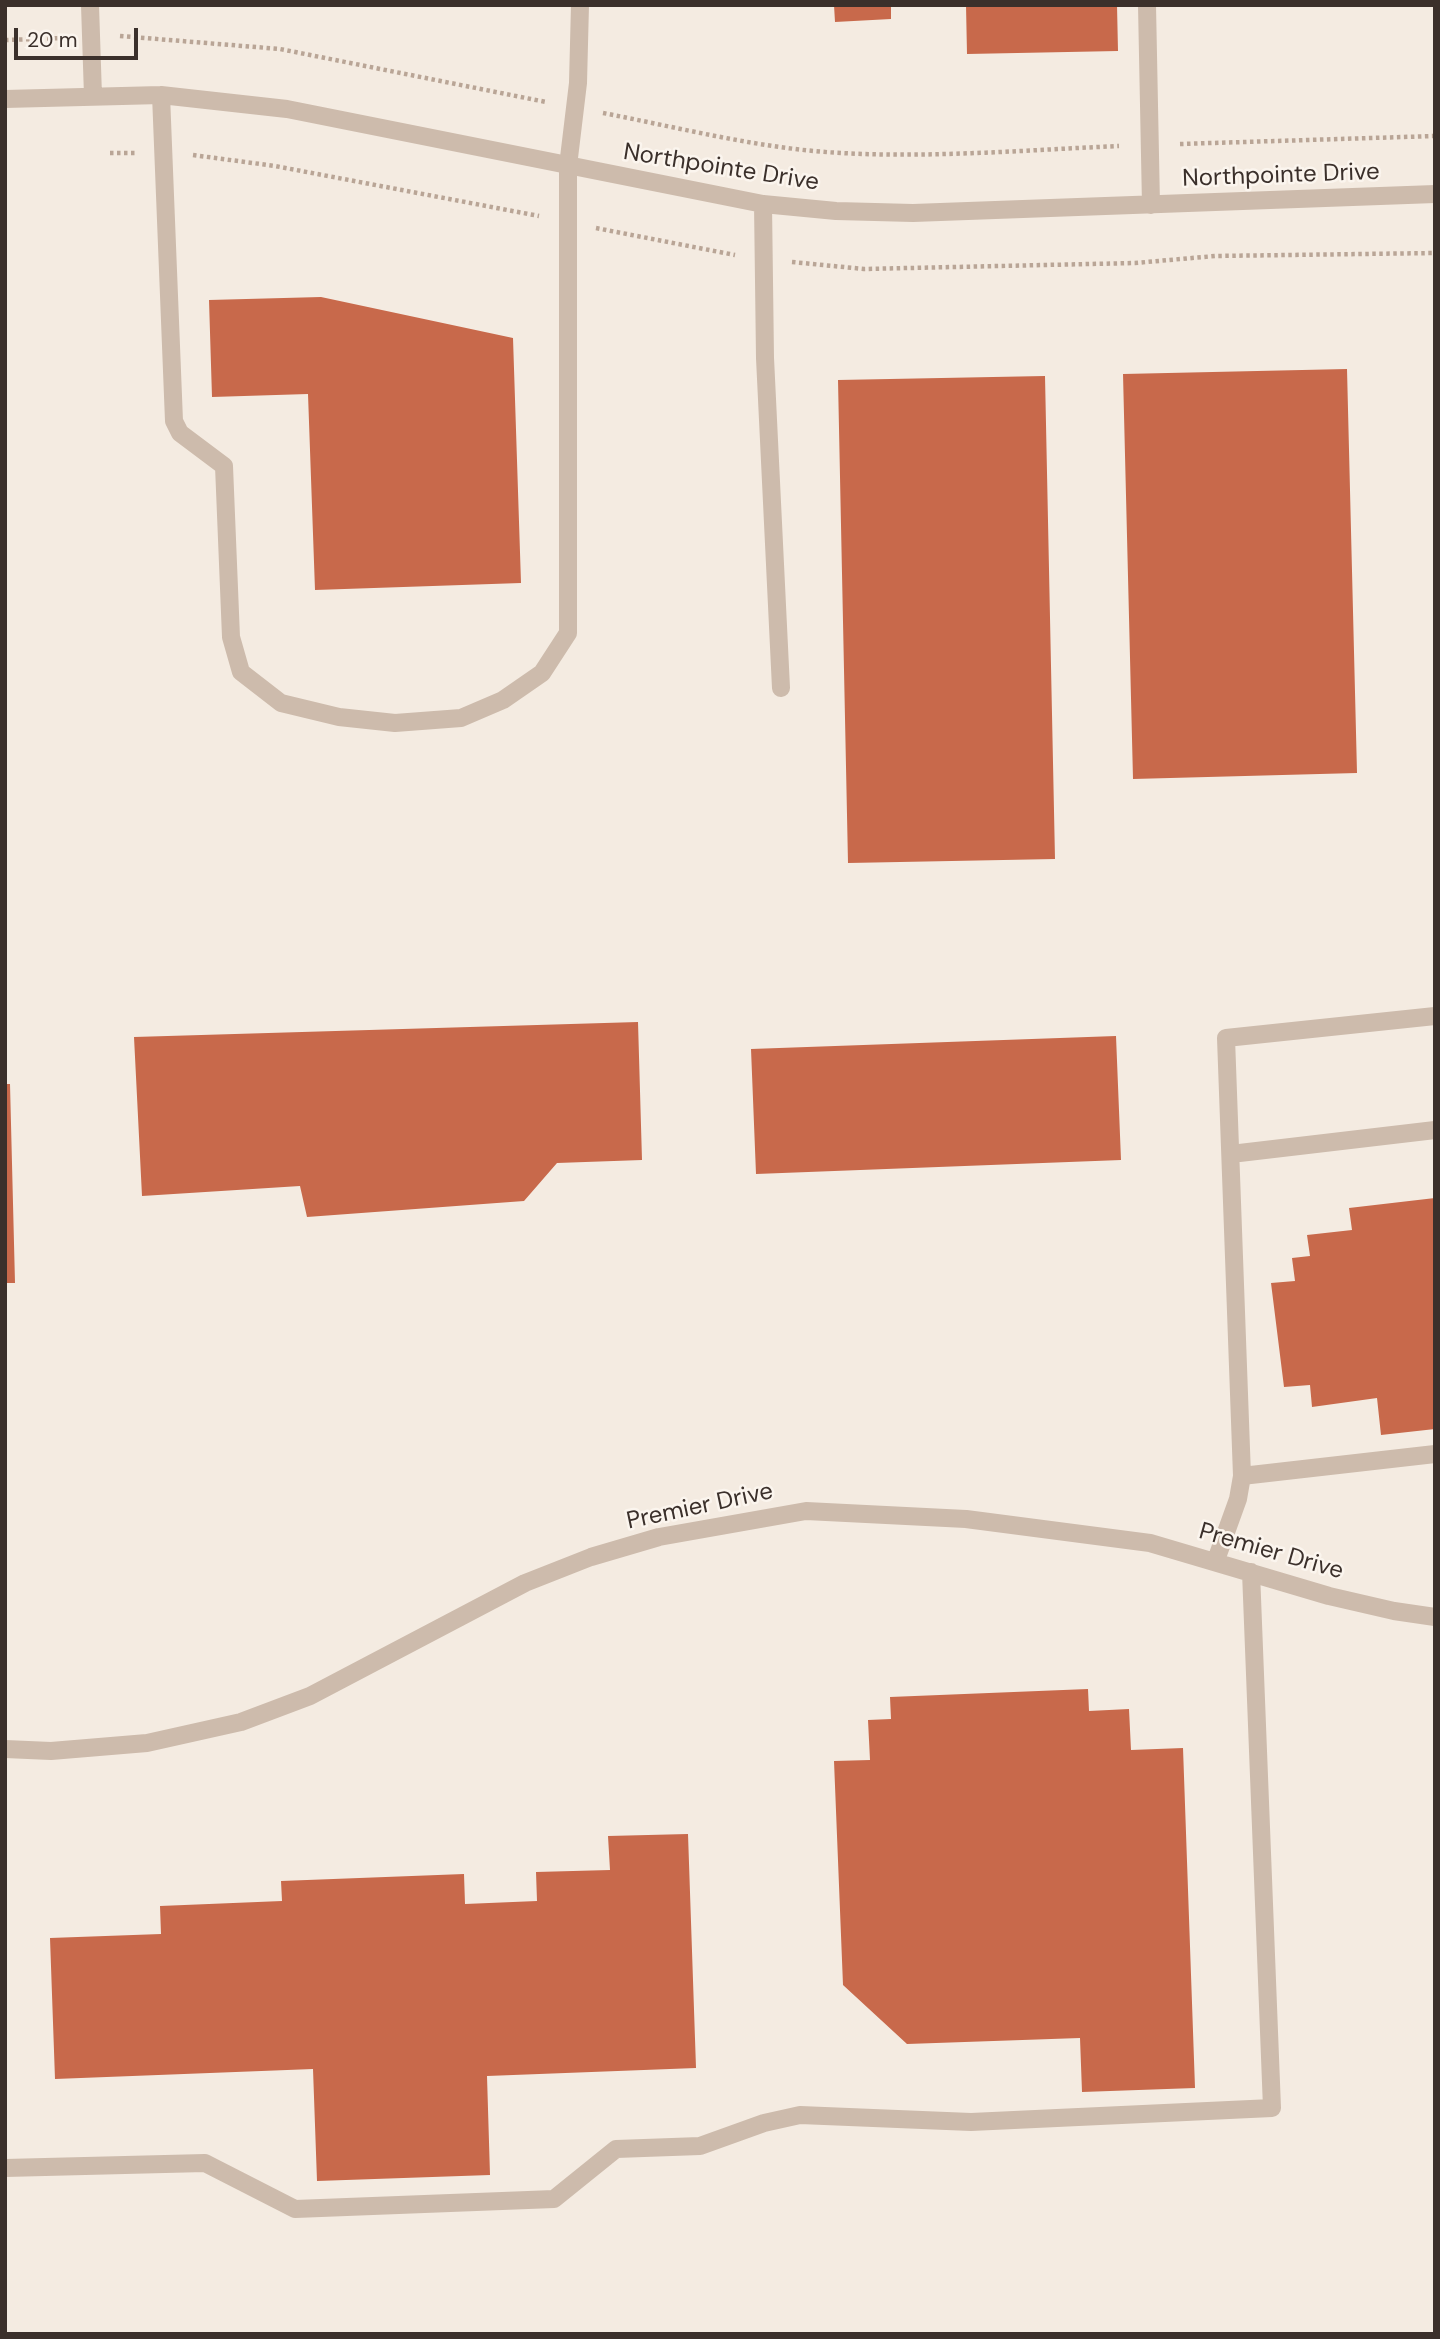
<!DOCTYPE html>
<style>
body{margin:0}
#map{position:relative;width:1440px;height:2339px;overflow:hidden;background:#f4ebe1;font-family:"DM Sans",sans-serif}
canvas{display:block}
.frame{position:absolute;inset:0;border:7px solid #3b302b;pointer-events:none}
.scale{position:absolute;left:14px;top:28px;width:124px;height:32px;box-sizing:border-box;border:4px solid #3b302b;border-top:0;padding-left:9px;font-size:21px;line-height:24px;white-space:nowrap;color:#3b302b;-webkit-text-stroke:5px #fbf5ee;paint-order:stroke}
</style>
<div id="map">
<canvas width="1440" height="2339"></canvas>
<div class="frame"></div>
<div class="scale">20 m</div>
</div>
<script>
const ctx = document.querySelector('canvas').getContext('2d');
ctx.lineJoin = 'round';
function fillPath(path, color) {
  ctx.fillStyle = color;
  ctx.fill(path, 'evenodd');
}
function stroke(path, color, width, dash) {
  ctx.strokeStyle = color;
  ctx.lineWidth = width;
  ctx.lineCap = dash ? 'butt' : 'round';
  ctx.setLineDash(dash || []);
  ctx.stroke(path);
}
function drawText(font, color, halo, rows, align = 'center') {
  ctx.font = font + ' "DM Sans",sans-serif';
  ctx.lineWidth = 5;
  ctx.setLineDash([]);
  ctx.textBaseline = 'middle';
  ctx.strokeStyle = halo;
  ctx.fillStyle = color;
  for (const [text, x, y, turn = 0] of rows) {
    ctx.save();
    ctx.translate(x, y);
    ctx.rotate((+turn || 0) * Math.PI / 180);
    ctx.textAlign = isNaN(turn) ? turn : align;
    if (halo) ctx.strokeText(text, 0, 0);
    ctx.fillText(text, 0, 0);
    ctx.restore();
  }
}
fillPath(new Path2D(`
 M 834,5 L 891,5 L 891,19 L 835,22 Z
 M 966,5 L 1117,5 L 1118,51 L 967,54 Z
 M 321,297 L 513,338 L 521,583 L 315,590 L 308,394 L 212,397 L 209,300 Z
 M 1347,369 L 1357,773 L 1133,779 L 1123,374 Z
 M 1045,376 L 1055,859 L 848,863 L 838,380 Z
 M 638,1022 L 642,1160 L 557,1163 L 524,1201 L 307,1217 L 300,1186 L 142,1196 L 134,1037 Z
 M 1116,1036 L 1121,1160 L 756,1174 L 751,1049 Z
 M 5,1084 L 10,1084 L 15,1283 L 5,1283 Z
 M 1435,1198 L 1435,1429 L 1381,1435 L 1377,1398 L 1312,1407 L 1310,1385 L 1284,1387 L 1271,1283 L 1295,1281 L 1292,1258 L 1310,1256 L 1307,1235 L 1352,1230 L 1349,1208 Z
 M 1088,1689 L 1089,1711 L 1129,1709 L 1131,1750 L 1183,1748 L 1195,2088 L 1082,2092 L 1080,2038 L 907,2044 L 843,1985 L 834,1761 L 870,1760 L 868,1720 L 891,1719 L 890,1697 Z
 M 688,1834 L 696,2068 L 487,2076 L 490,2175 L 317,2181 L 313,2069 L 55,2079 L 50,1938 L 161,1934 L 160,1906 L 282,1901 L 281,1881 L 464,1874 L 465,1904 L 537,1901 L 536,1872 L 610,1870 L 608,1836 Z`), '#c8694b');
stroke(new Path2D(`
 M 120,36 L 280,49 L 546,102
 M 5,40 L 62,38
 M 603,113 C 681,128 761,149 841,153 C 933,158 1027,150 1119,146
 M 1180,144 L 1435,136
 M 110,153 L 135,153
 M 193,155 L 275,166 L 539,216
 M 596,228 L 735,255
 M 792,262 L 864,269 L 1135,263 L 1215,256 L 1435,253`), '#b9a596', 4.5, [3.5, 3.5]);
stroke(new Path2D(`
 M 90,5 L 93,96
 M 1147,5 L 1151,205
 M 161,95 L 174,421 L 180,433 L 224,466 L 231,637 L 241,672 L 281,703 L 339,717 L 395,723 L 461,718 L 503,700 L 542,673 L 568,633 L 568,166 L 578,83 L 580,5
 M 5,99 L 161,95 L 287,109 L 763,204 L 836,211 L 913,213 L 1435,194
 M 763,204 L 765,358 L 781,688
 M 1231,1154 L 1435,1130
 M 1242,1476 L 1435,1454
 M 1216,1560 L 1238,1499 L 1242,1476 L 1226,1038 L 1435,1016
 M 5,1749 L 51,1751 L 147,1743 L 241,1722 L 310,1696 L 525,1583 L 591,1557 L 659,1537 L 806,1511 L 966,1519 L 1150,1543 L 1329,1596 L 1394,1611 L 1435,1617
 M 5,2168 L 205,2163 L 295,2209 L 554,2199 L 616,2149 L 700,2146 L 764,2123 L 800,2115 L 971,2122 L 1272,2108 L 1251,1572`), '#cdbbac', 18);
drawText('24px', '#3b302b', '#fbf5ee', [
 ["Northpointe Drive",721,168,9],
 ["Northpointe Drive",1281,176,-2],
 ["Premier Drive",700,1507,-12],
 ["Premier Drive",1271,1552,16]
]);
</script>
